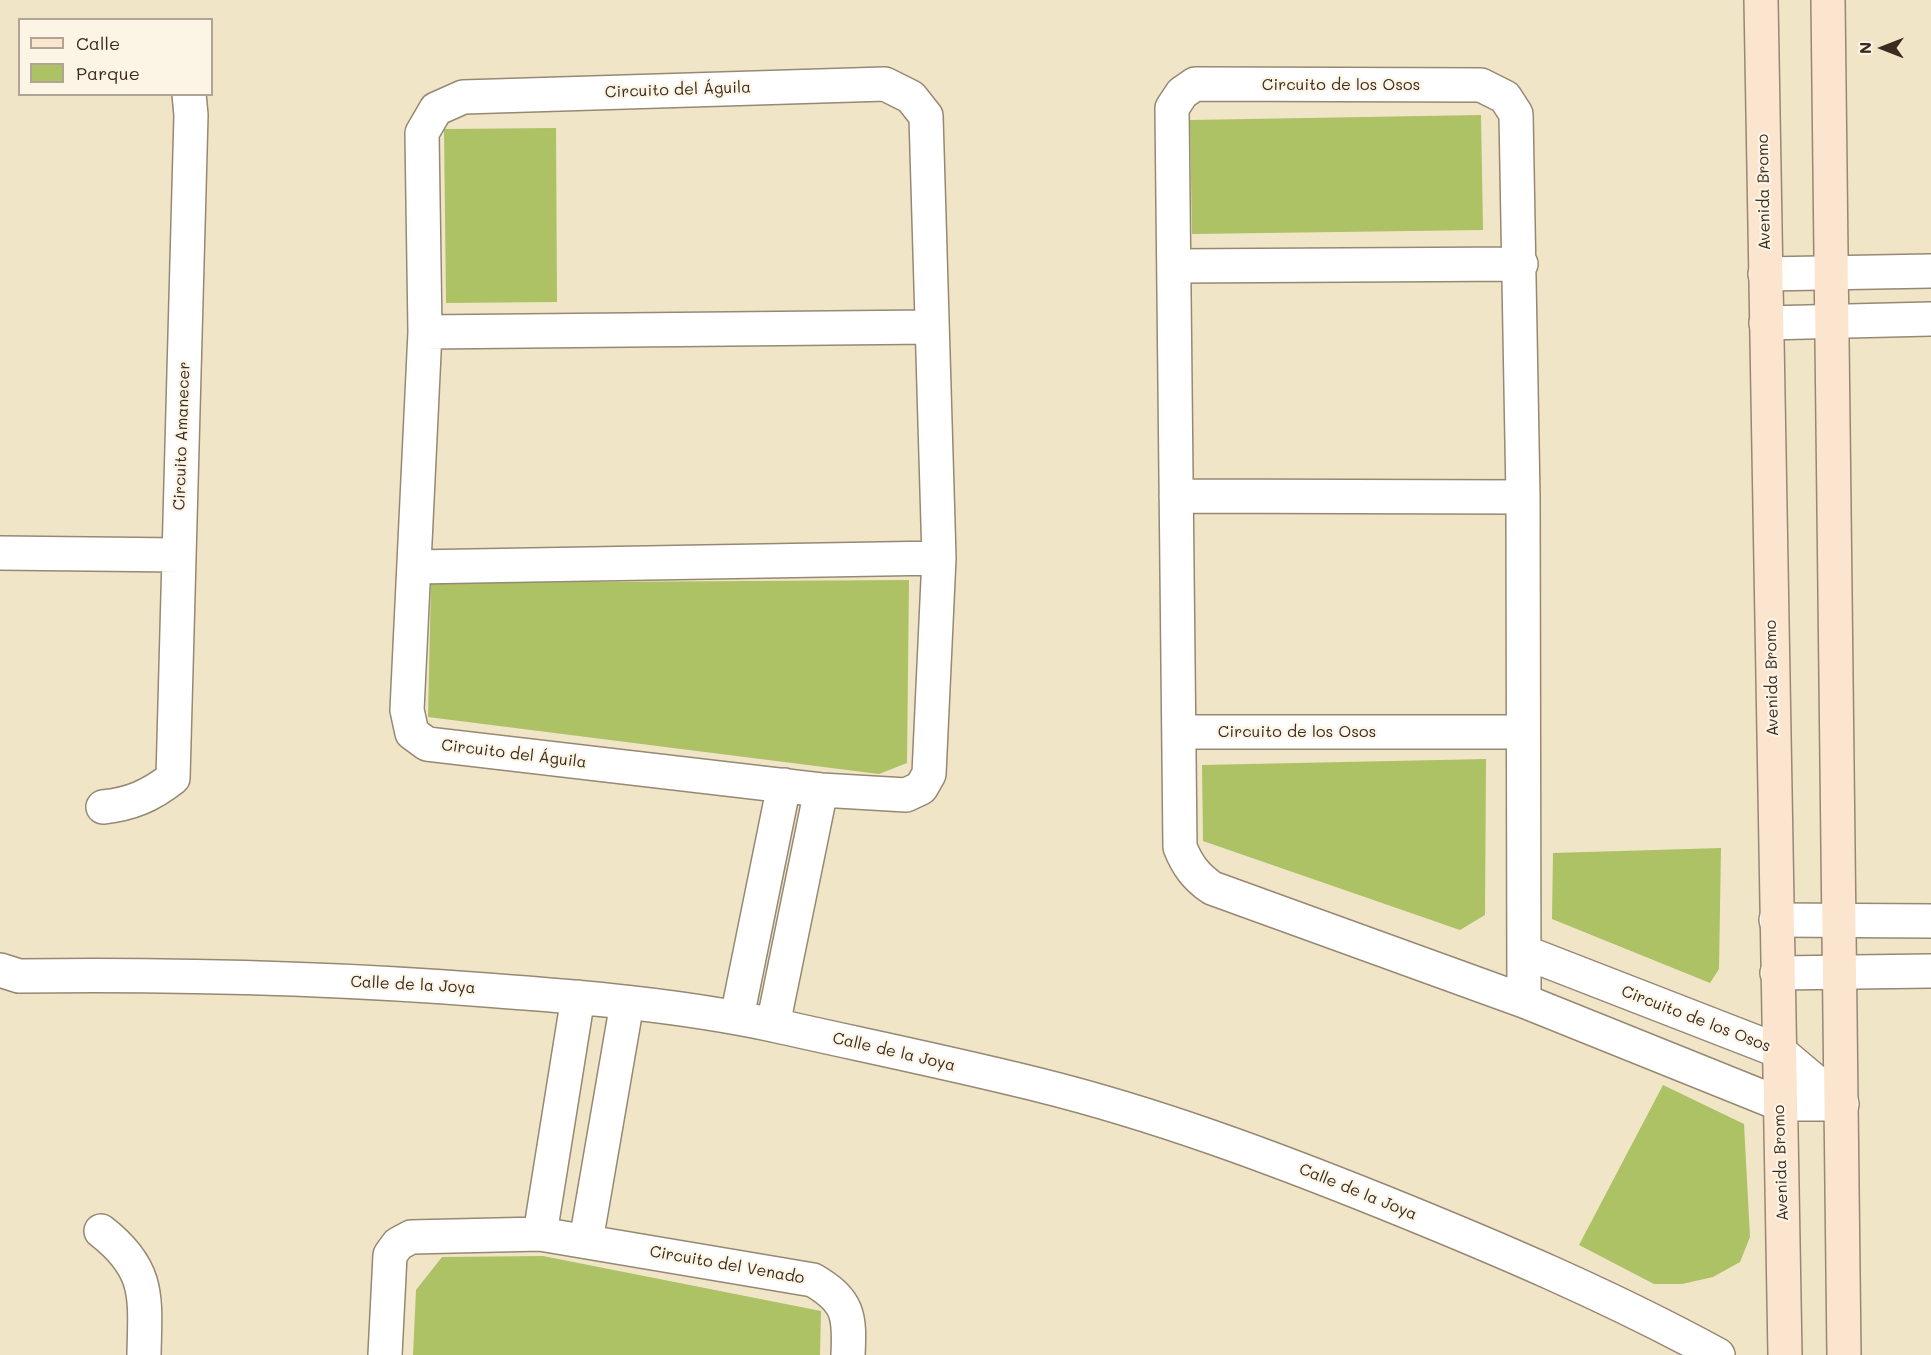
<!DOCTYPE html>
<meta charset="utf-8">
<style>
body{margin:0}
#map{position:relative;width:1931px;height:1355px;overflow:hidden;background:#f1e5c8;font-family:Mali,sans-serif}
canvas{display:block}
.legend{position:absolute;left:18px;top:18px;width:195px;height:78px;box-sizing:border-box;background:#fcf5e5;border:2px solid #afa495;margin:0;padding:8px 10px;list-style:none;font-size:18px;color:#3b2a1e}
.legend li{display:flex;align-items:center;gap:12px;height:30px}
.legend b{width:30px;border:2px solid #afa495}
.north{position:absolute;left:1853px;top:18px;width:60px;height:60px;-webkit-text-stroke:4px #fcf5e5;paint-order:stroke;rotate:270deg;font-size:16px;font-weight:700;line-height:24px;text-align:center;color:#3b2a1e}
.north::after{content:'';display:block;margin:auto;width:21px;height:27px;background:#3b2a1e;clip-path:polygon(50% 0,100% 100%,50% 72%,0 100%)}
</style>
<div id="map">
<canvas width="1931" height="1355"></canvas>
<ul class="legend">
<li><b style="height:8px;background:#fbe5cf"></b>Calle</li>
<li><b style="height:16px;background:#adc165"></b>Parque</li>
</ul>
<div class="north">N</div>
</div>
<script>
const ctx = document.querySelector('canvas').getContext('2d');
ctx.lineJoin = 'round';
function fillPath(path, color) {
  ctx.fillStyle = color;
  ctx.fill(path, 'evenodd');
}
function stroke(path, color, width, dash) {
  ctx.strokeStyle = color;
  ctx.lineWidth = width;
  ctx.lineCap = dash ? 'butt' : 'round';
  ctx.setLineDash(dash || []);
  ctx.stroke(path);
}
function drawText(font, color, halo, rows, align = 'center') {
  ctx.font = font + ' Mali,sans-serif';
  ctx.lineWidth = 4.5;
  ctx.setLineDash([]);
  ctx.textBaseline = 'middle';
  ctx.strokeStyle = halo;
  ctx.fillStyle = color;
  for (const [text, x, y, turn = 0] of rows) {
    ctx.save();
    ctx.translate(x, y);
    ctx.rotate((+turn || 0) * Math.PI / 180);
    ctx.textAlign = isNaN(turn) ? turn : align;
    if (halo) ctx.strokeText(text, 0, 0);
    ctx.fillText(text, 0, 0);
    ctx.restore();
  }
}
fillPath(new Path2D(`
 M 1481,115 L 1483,230 L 1192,234 L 1190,120 Z
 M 556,128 L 557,302 L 446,303 L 444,129 Z
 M 909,580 L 907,763 L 879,774 L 428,717 L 431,583 Z
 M 1486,759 L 1485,915 L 1460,930 L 1203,841 L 1202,765 Z
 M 1721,848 L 1719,969 L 1710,983 L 1552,919 L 1553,853 Z
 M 1663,1085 L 1744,1124 L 1750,1237 L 1740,1262 L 1713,1277 L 1682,1284 L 1654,1284 L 1579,1245 Z
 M 543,1256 L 821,1311 L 820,1355 L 413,1355 L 416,1290 L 442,1257 Z`), '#adc165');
const street = new Path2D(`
 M 885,84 L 911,97 L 926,116 L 939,558 L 929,774 L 921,788 L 906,795 L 821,790 L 427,744 L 412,733 L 407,710 L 425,332 L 422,133 L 436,109 L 463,97 Z
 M 1174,266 L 1521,264
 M 1765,274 L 1931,271
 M 1766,323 L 1931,319
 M 425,332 L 931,327
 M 1176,496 L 1523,497
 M 0,553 L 179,555
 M 414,567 L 939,558
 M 1179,732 L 1523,732
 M 103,807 C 131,804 150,796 173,778 L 191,115 L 189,94
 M 1776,920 L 1931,921
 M 1524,952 L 1779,1051 L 1842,1104
 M 0,970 L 19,976 C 175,974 330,978 486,990 C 582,997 679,1005 773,1025 C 862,1045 951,1063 1039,1085 C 1156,1114 1271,1157 1383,1202 C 1497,1248 1610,1296 1718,1355
 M 1777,973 L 1931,971
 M 1524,1001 L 1523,497 L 1516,114 L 1505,97 L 1481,85 L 1195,84 L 1182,93 L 1172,108 L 1180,847 C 1187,865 1196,877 1212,888 L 1524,1001 L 1780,1104 L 1842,1104
 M 737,1017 L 784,785
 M 773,1025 L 821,790
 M 101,1231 C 151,1270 145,1298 144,1355
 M 540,1234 L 578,997
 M 586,1241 L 627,1003
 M 385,1355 L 390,1255 L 398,1244 L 411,1237 L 540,1234 L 813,1280 C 849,1301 850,1316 848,1355`);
const secondary = new Path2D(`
 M 1761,0 L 1785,1355
 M 1828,0 L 1844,1355`);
stroke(street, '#968873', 36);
stroke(secondary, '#968873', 36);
stroke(street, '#fff', 33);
stroke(secondary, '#fbe5cf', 33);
drawText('16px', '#3b2a1e', '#fcf5e5', [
 ["Circuito de los Osos",1341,85],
 ["Circuito del Águila",678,90,-2],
 ["Avenida Bromo",1764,192,-91],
 ["Circuito Amanecer",182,436,-88],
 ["Avenida Bromo",1772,678,-91],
 ["Circuito de los Osos",1297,732],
 ["Circuito del Águila",514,754,7],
 ["Calle de la Joya",413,985,3],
 ["Circuito de los Osos",1696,1019,21],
 ["Calle de la Joya",894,1052,13],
 ["Avenida Bromo",1781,1163,-92],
 ["Calle de la Joya",1358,1192,22],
 ["Circuito del Venado",727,1265,10]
]);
</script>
